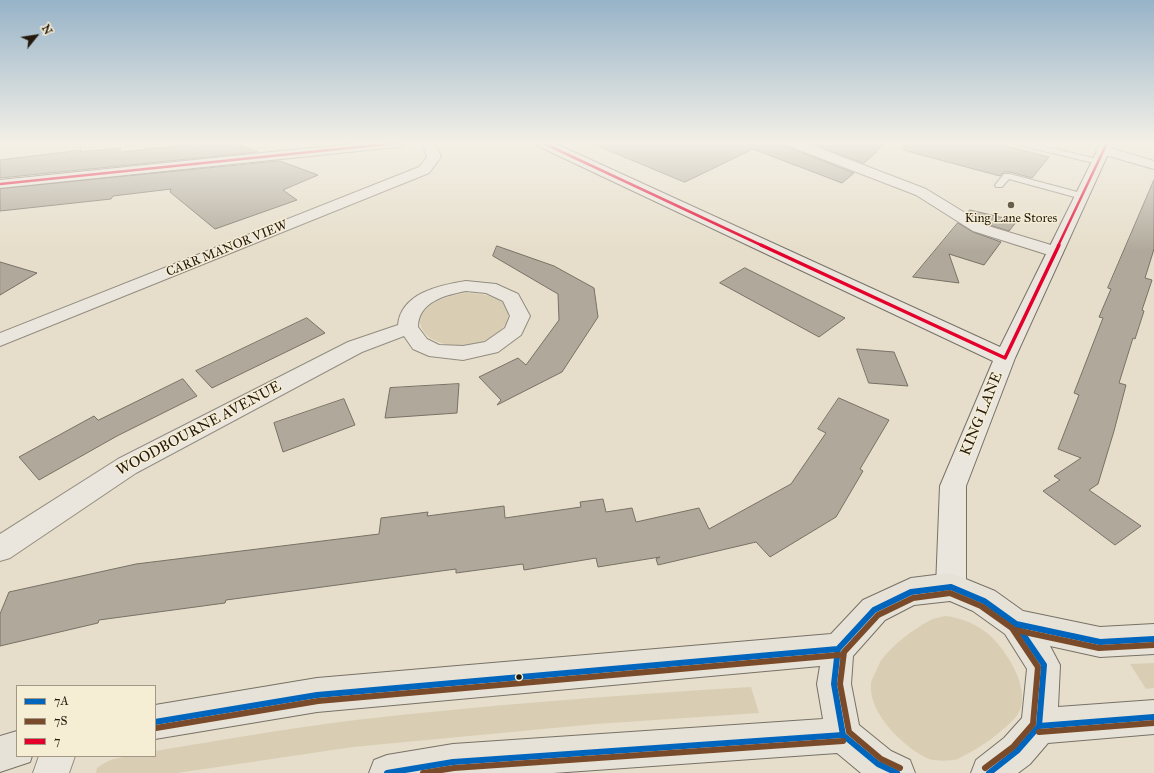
<!DOCTYPE html>
<style>
body{margin:0}
#map{position:relative;width:1154px;height:773px;overflow:hidden;background:#e6deca;font-family:"IM FELL Great Primer",serif}
canvas{display:block}
.legend{position:absolute;left:16px;top:685px;width:140px;height:72px;box-sizing:border-box;background:#f6edd5;border:1px solid #a29885;margin:0;padding:5px 7px;list-style:none;font-size:12px;color:#24190c}
.legend li{display:flex;align-items:center;gap:8px;height:20px}
.legend b{width:20px;border:1px solid #a29885}
.north{position:absolute;left:16px;top:16px;width:40px;height:40px;-webkit-text-stroke:3px #f6edd5;paint-order:stroke;rotate:60deg;font-size:11px;font-weight:700;line-height:16px;text-align:center;color:#24190c}
.north::after{content:'';display:block;margin:auto;width:14px;height:18px;background:#24190c;clip-path:polygon(50% 0,100% 100%,50% 72%,0 100%)}
</style>
<div id="map">
<canvas width="1154" height="773"></canvas>
<ul class="legend">
<li><b style="height:5px;background:#0065bd"></b>7A</li>
<li><b style="height:5px;background:#7a4b2a"></b>7S</li>
<li><b style="height:5px;background:#e4002b"></b>7</li>
</ul>
<div class="north">N</div>
</div>
<script>
const ctx = document.querySelector('canvas').getContext('2d');
ctx.lineJoin = 'round';
function fillPath(path, color) {
  ctx.fillStyle = color;
  ctx.fill(path, 'evenodd');
}
function stroke(path, color, width, dash) {
  ctx.strokeStyle = color;
  ctx.lineWidth = width;
  ctx.lineCap = dash ? 'butt' : 'round';
  ctx.setLineDash(dash || []);
  ctx.stroke(path);
}
function drawText(font, color, halo, rows, align = 'center') {
  ctx.font = font + ' "IM FELL Great Primer",serif';
  ctx.lineWidth = 3;
  ctx.setLineDash([]);
  ctx.textBaseline = 'middle';
  ctx.strokeStyle = halo;
  ctx.fillStyle = color;
  for (const [text, x, y, turn = 0] of rows) {
    ctx.save();
    ctx.translate(x, y);
    ctx.rotate((+turn || 0) * Math.PI / 180);
    ctx.textAlign = isNaN(turn) ? turn : align;
    if (halo) ctx.strokeText(text, 0, 0);
    ctx.fillText(text, 0, 0);
    ctx.restore();
  }
}
fillPath(new Path2D(`
 M 465,293 C 546,294 499,360 441,343 C 432,340 424,335 421,326 C 414,305 450,295 465,293 Z
 M 946,616 C 960,618 971,622 983,630 C 1004,644 1037,694 1015,718 C 1000,733 986,744 967,754 C 963,756 958,760 953,760 C 947,761 935,761 929,759 C 904,748 868,713 871,684 C 871,681 873,678 874,675 C 877,670 879,663 882,659 C 894,644 912,630 929,621 C 934,618 941,617 946,616 Z
 M 1154,663 L 1154,688 L 1146,689 L 1130,664 Z
 M 751,687 L 759,713 L 596,724 L 353,747 L 177,773 L 96,773 L 97,768 C 114,754 134,756 155,756 L 155,751 C 222,740 288,728 356,720 C 487,705 619,695 751,687 Z`), '#d9ceb3');
const building = new Path2D(`
 M 206,143 L 234,143 L 258,152 L 0,178 L 0,160 L 82,150 L 80,152 L 121,148 L 119,152 Z
 M 591,143 L 787,143 L 788,147 L 854,173 L 842,183 L 753,149 L 685,182 Z
 M 810,143 L 886,143 L 864,163 Z
 M 904,143 L 994,143 L 1049,157 L 1032,178 L 1010,172 L 1004,172 L 1000,176 L 903,150 Z
 M 280,161 L 318,175 L 283,190 L 297,200 L 215,229 L 170,192 L 171,189 L 113,196 L 111,199 L 0,211 L 0,189 Z
 M 1154,180 L 1154,249 L 1145,278 L 1152,280 L 1142,310 L 1144,311 L 1135,339 L 1133,338 L 1119,383 L 1126,385 L 1114,431 L 1098,484 L 1089,490 L 1141,526 L 1115,545 L 1043,491 L 1060,480 L 1054,476 L 1081,458 L 1058,449 L 1079,395 L 1074,393 L 1103,318 L 1099,317 L 1111,289 L 1108,288 Z
 M 970,210 L 1017,221 L 1009,231 L 986,224 L 968,213 Z
 M 958,223 L 973,232 L 1001,242 L 984,265 L 949,254 L 959,283 L 913,277 Z
 M 497,246 L 554,266 L 594,288 L 598,317 L 562,372 L 497,405 L 501,400 L 479,377 L 518,358 L 526,365 L 559,320 L 558,294 L 493,256 Z
 M 0,262 L 37,273 L 0,295 Z
 M 745,268 L 845,318 L 819,337 L 720,283 Z
 M 307,318 L 325,333 L 212,388 L 196,371 Z
 M 857,349 L 894,352 L 908,386 L 869,383 Z
 M 183,379 L 197,396 L 117,436 L 39,480 L 19,457 L 94,416 L 98,420 Z
 M 459,384 L 457,413 L 385,418 L 390,388 Z
 M 839,398 L 889,420 L 860,469 L 863,471 L 836,517 L 770,557 L 756,542 L 658,565 L 656,559 L 660,557 L 598,567 L 596,558 L 524,570 L 523,564 L 456,573 L 456,569 L 226,600 L 225,603 L 99,620 L 98,623 L 0,646 L 0,614 L 9,592 L 136,564 L 379,534 L 381,518 L 428,512 L 427,516 L 504,506 L 505,518 L 581,507 L 580,502 L 603,499 L 606,512 L 632,508 L 636,522 L 699,508 L 709,529 L 791,484 L 826,433 L 818,429 Z
 M 344,399 L 355,425 L 283,452 L 274,423 Z`);
fillPath(building, '#b0a99b');
stroke(building, '#777166', 1);
const lane = new Path2D(`
 M 1018,143 L 1031,143 L 1101,160 L 1102,162 L 1098,164 L 1019,145 Z
 M 1004,174 L 1010,174 L 1085,194 L 1086,196 L 1082,199 L 1009,179 L 1002,187 L 996,187 L 995,185 Z`);
const street = new Path2D(`
 M 422,143 L 435,143 L 441,157 L 429,173 L 0,346 L 0,333 L 419,167 L 427,157 Z
 M 788,143 L 806,143 L 926,189 L 985,225 L 1061,248 L 1063,252 L 1061,256 L 1055,257 L 973,231 L 916,195 L 789,146 Z
 M 1103,146 L 1154,161 L 1154,169 L 1098,153 L 1096,150 L 1098,147 Z
 M 466,281 L 496,284 L 518,294 L 530,316 L 521,335 L 498,352 L 463,360 L 429,356 L 413,349 L 404,336 L 362,352 L 136,473 L 10,558 L 0,561 L 0,534 L 118,459 L 348,342 L 398,325 C 401,293 440,285 466,281 ZM 466,291 L 486,293 L 503,301 L 510,316 L 505,328 L 485,342 L 463,346 L 439,345 L 427,339 L 418,327 C 418,302 445,295 466,291 Z
 M 39,756 L 75,756 L 69,773 L 33,773 Z`);
const secondary = new Path2D(`
 M 359,143 L 403,143 L 402,146 L 397,147 L 0,188 L 0,180 Z
 M 537,143 L 554,143 L 1000,347 L 1101,143 L 1113,143 L 1015,358 L 966,486 L 966,587 L 961,597 L 951,601 L 941,597 L 936,587 L 940,486 L 993,361 L 538,146 Z`);
const highway = new Path2D(`
 M 951,573 L 995,591 L 1023,611 L 1100,627 L 1154,624 L 1154,654 L 1100,657 L 1050,646 L 1060,665 L 1058,707 L 1154,700 L 1154,734 L 1048,743 L 1030,764 L 1018,773 L 971,773 L 976,760 L 1004,738 L 1022,718 L 1027,669 L 1005,634 L 973,611 L 950,601 L 914,605 L 885,620 L 853,656 L 851,684 L 859,725 L 891,751 L 910,760 L 915,773 L 861,773 L 837,753 L 553,773 L 369,773 L 374,760 L 387,755 L 453,744 L 823,719 L 817,684 L 820,666 L 317,712 L 155,739 L 155,705 L 317,678 L 831,634 L 863,600 L 911,578 Z
 M 17,731 L 17,756 L 32,756 L 30,762 L 0,772 L 0,736 Z`);
stroke(lane, '#928c80', 2);
stroke(street, '#928c80', 2);
stroke(secondary, '#777166', 2);
stroke(highway, '#777166', 2);
fillPath(lane, '#eae6dd');
fillPath(street, '#eae6dd');
fillPath(secondary, '#eae6dd');
fillPath(highway, '#e7e2d7');
stroke(new Path2D(`
 M 1016,624 L 1100,642 L 1154,639
 M 155,722 L 317,695 L 838,649
 M 1039,726 L 1154,717
 M 387,773 L 453,762 L 843,735
 M 897,773 L 878,764 L 843,735 L 834,684 L 838,649 L 874,610 L 911,592 L 951,587 L 984,601 L 1016,624 L 1044,665 L 1039,726 L 1017,751 L 989,773`), '#0065bd', 6);
stroke(new Path2D(`
 M 1015,630 L 1099,648 L 1154,645
 M 156,728 L 318,701 L 839,655
 M 1039,732 L 1154,723
 M 900,768 L 881,759 L 849,732 L 840,684 L 844,652 L 878,615 L 913,598 L 950,593 L 981,606 L 1012,628 L 1038,667 L 1033,724 L 1013,747 L 985,768
 M 423,773 L 454,768 L 843,741`), '#7a4b2a', 6);
stroke(new Path2D(`
 M 543,143 L 763,246
 M 0,184 L 397,143
 M 1058,246 L 1107,143`), '#e4002b', 2.5);
stroke(new Path2D(`
 M 761,245 L 1005,358 L 1059,245`), '#e4002b', 3.5);
const sky = ctx.createLinearGradient(0, 0, 0, 251);
sky.addColorStop(0, '#97b3c8');
sky.addColorStop(0.57, '#f4f0e7');
sky.addColorStop(1, '#f4f0e700');
ctx.fillStyle = sky;
ctx.fillRect(0, 0, 1154, 251);
for (const [x, y, r, color] of [
 [1011,205,4,"#685e4e"],
 [519,677,3.5,"#24190c"]
]) {
  const dot = new Path2D();
  dot.arc(x, y, r, 0, 2 * Math.PI);
  ctx.fillStyle = color;
  ctx.fill(dot);
  stroke(dot, '#f6edd5', 1.5);
}
drawText('13px', '#24190c', '#f6edd5', [
 ["King Lane Stores",1011,219]
]);
drawText('13px', '#24190c', '#f6edd5', [
 ["CARR MANOR VIEW",227,249,-22]
]);
drawText('15px', '#24190c', '#f6edd5', [
 ["KING LANE",982,414,-68],
 ["WOODBOURNE AVENUE",199,429,-28]
]);
</script>
